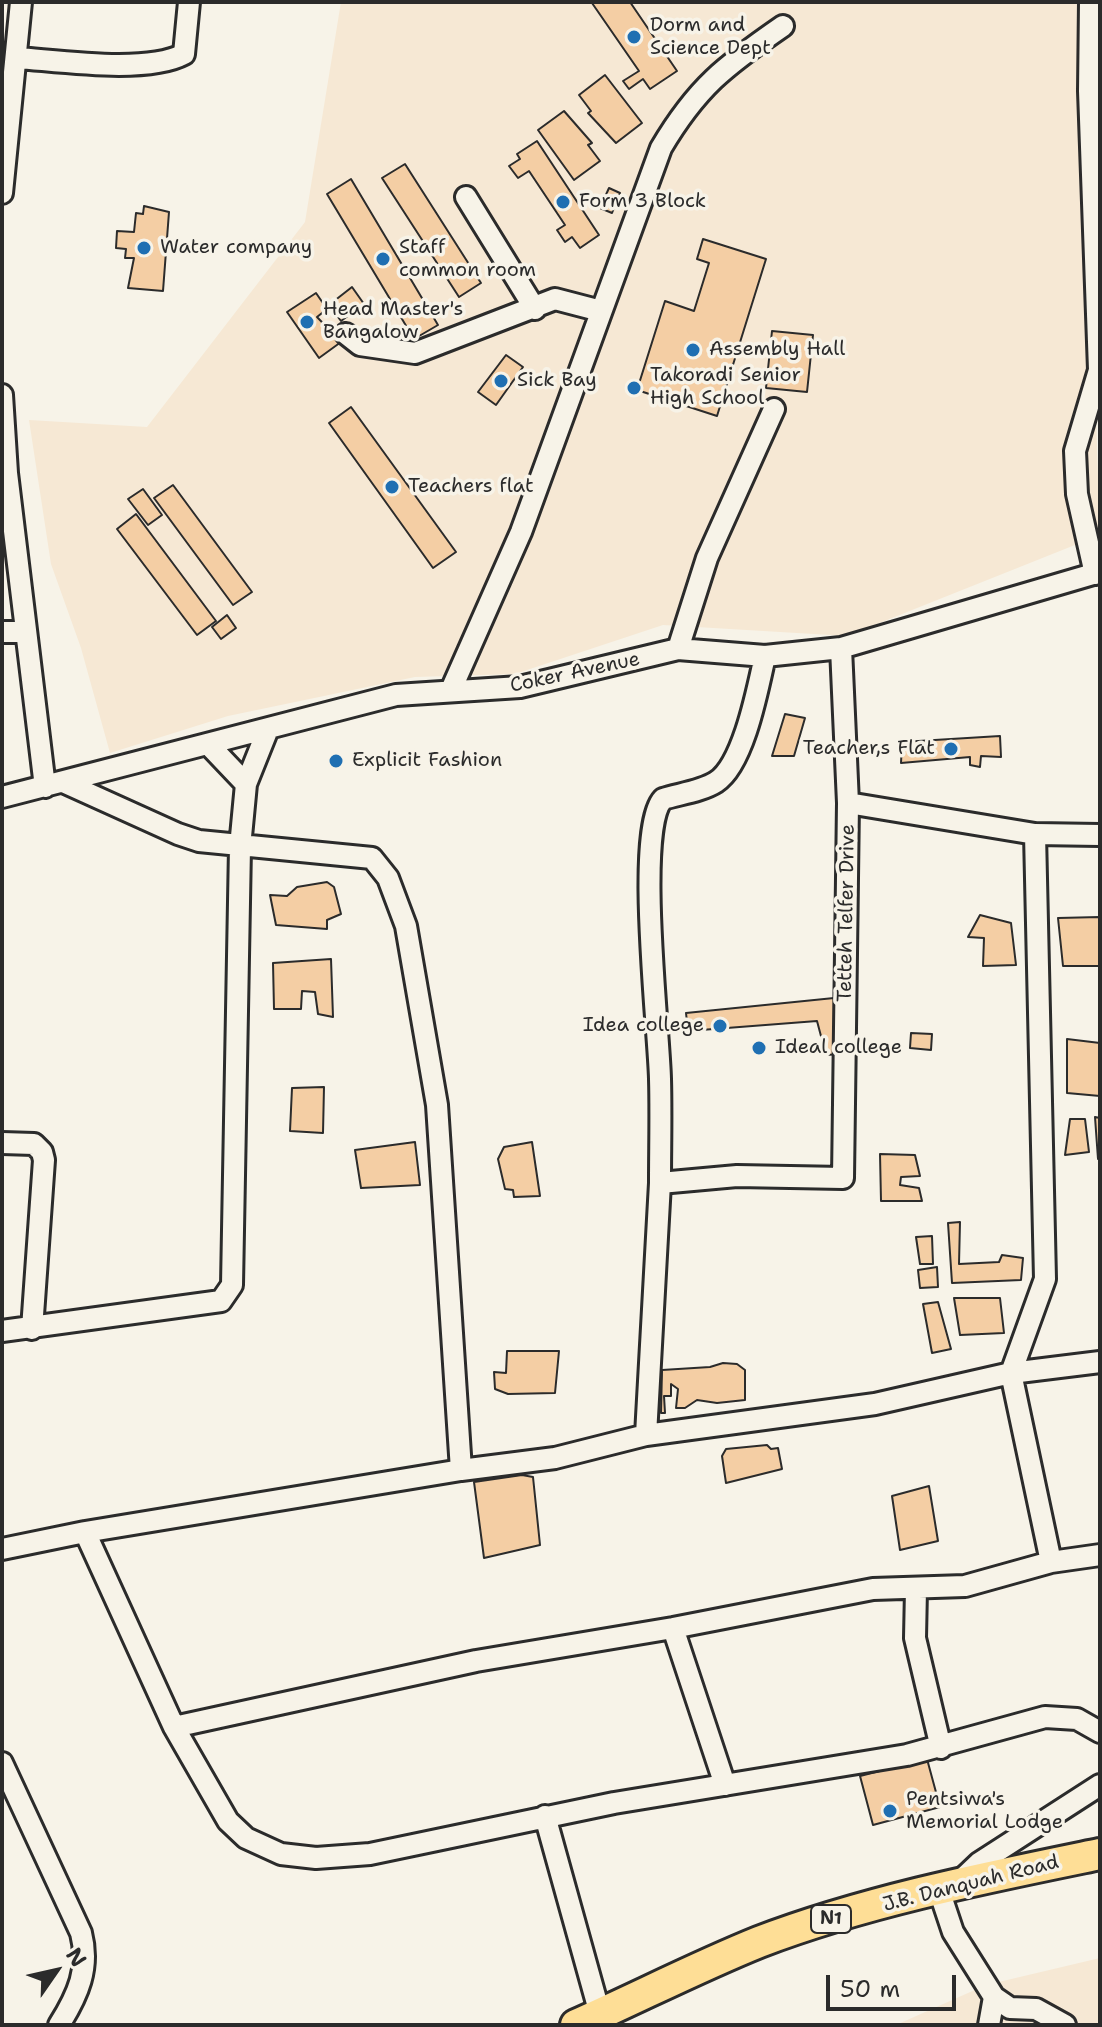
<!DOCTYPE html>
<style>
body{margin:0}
#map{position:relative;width:1102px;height:2027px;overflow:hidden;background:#f7f3e8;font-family:"Shantell Sans",sans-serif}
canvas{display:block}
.frame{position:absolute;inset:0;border:4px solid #2b2b2b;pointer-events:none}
.north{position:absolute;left:16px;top:1931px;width:80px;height:80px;-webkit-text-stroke:6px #f7f3e8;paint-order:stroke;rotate:56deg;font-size:22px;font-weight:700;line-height:32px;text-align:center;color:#2b2b2b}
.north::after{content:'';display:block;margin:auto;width:28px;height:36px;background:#2b2b2b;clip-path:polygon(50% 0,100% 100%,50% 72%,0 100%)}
.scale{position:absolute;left:826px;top:1975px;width:130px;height:36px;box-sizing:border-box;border:4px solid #2b2b2b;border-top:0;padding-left:10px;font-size:24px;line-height:28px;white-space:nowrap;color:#2b2b2b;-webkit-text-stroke:6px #f7f3e8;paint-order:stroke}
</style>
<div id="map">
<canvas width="1102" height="2027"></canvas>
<div class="frame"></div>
<div class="north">N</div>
<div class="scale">50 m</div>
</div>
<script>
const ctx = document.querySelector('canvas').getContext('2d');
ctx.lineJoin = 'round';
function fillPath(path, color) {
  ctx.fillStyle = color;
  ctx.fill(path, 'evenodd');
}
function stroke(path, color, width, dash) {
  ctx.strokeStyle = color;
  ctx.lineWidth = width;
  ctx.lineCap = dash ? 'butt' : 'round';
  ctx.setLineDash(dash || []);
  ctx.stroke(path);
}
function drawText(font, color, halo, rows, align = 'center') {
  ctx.font = font + ' "Shantell Sans",sans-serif';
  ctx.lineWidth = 7;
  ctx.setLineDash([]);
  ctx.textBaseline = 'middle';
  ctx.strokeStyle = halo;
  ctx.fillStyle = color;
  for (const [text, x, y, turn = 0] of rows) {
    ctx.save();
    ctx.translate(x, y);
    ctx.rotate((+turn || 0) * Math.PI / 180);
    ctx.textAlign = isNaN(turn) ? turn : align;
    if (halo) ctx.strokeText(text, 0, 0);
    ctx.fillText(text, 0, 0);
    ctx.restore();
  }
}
fillPath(new Path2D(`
 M 341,2 L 1082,2 L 1100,535 L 847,636 L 663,625 L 515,674 L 415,677 L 228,716 L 110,753 L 81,648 L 51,564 L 29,420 L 147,427 L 305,222 Z
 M 1100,1958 L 1100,2025 L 896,2025 L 986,1985 Z`), '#f6e8d4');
const building = new Path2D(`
 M 630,2 L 677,71 L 650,89 L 643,79 L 629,89 L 623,81 L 639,71 L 592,3 Z
 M 605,75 L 642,123 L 616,143 L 588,113 L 591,111 L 579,95 Z
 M 564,111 L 592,143 L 588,145 L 600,161 L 574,180 L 538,130 Z
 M 537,141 L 599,235 L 580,248 L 572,237 L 565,242 L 557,230 L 565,225 L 529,171 L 518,178 L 509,166 L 520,159 L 517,154 Z
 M 405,164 L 481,283 L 459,297 L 382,178 Z
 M 351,179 L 438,325 L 414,339 L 327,194 Z
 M 609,188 L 620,193 L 612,213 L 600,208 Z
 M 144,206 L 169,212 L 163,291 L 128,288 L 134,258 L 125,258 L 126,249 L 116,248 L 117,231 L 134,232 L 136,213 L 143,214 Z
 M 703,239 L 766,259 L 717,416 L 637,390 L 665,301 L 694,311 L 709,263 L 697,259 Z
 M 352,287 L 364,304 L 341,321 L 329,305 Z
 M 316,293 L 327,309 L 317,317 L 341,342 L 319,358 L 287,312 Z
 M 772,331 L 813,335 L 807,392 L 766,388 Z
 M 506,355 L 523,367 L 496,405 L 478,392 Z
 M 351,407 L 456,552 L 433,568 L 329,423 Z
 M 173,485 L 252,592 L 233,605 L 154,498 Z
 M 143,489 L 162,515 L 148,525 L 128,499 Z
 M 136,514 L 216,621 L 197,635 L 117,529 Z
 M 227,615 L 236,628 L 221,639 L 212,627 Z
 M 785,714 L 805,718 L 794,756 L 772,756 Z
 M 1000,736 L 1001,757 L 981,756 L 980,767 L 970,765 L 970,757 L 901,763 L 902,742 Z
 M 327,882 L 334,887 L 341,914 L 327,920 L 327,929 L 276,925 L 270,895 L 287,896 L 297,887 Z
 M 980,915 L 1011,923 L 1016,965 L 983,966 L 984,938 L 968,937 Z
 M 1100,917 L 1100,966 L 1063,966 L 1058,918 Z
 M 331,959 L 333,1017 L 318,1014 L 315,992 L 302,991 L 301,1009 L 274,1009 L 273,963 Z
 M 834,998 L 841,1054 L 826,1055 L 817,1021 L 688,1031 L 686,1013 Z
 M 911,1033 L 932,1034 L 931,1050 L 910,1048 Z
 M 1067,1039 L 1100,1043 L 1100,1096 L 1067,1093 Z
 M 324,1087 L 323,1133 L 290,1131 L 292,1088 Z
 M 1095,1117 L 1100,1118 L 1100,1159 L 1098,1159 Z
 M 1070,1119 L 1085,1119 L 1089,1152 L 1065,1155 Z
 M 415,1142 L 420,1185 L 361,1188 L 355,1150 Z
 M 532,1142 L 540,1196 L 514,1197 L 513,1190 L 505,1189 L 498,1159 L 504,1147 Z
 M 880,1154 L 915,1155 L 920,1176 L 901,1177 L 900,1185 L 919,1188 L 922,1201 L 881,1201 Z
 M 960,1222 L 959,1264 L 999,1262 L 1002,1255 L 1023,1258 L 1021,1280 L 952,1283 L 948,1223 Z
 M 932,1236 L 933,1264 L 920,1264 L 916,1237 Z
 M 937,1267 L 938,1287 L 920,1288 L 918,1270 Z
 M 954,1298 L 1000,1298 L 1004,1333 L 960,1335 Z
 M 938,1302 L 951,1349 L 932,1353 L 923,1304 Z
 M 507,1351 L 559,1351 L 555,1393 L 508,1394 L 495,1389 L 494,1372 L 506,1373 Z
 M 723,1363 L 737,1364 L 745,1370 L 745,1400 L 717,1403 L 697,1400 L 685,1408 L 676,1408 L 678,1389 L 671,1384 L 671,1396 L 664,1396 L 665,1413 L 661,1413 L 662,1370 L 710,1367 Z
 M 767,1445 L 771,1449 L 778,1448 L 782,1469 L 726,1483 L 722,1456 L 726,1449 Z
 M 522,1475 L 533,1477 L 540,1545 L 484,1558 L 474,1482 Z
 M 929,1486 L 938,1541 L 900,1550 L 892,1496 Z
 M 927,1759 L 940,1807 L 873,1825 L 860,1776 Z`);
fillPath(building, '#f4cea4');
stroke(building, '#2b2b2b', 2);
const minor = new Path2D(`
 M 1090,2 L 1089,91 L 1100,92
 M 18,58 C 60,61 147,74 184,54 L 189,2
 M 1089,91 L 1099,370 L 1075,451 L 1077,494 L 1095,574
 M 2,193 L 21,2
 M 466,197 L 535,309
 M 346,334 L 360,345 L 415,353 L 555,299 L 601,311
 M 2,395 L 7,473 L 45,787
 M 2,632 L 26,632
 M 678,649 L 707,558 L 774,409
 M 451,690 L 521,532 L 661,148 C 697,87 725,66 783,26
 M 208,744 L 246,784
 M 63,782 L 178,834 L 199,841 L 372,858 L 388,878 L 406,926 L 437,1105 L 461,1470
 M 2,797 L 396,695 L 520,687 L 678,649 L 765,656 L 841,648 L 1100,572
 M 848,803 L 1035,834 L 1045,1279 L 1011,1373 L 1051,1562
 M 1035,834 L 1100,835
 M 2,1143 L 34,1144 L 42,1152 L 44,1160 L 32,1329
 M 660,1183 C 660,1148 661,1113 660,1079 C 659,1030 635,829 663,799 C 679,794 702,791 716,782 C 744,764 758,687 765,656
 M 2,1331 L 221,1301 L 232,1285 L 240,847 L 246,784 L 268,729
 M 646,1435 L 660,1183 L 737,1176 L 843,1178 L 848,803 L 841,648
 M 85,1532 L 174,1727 L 228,1821 L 246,1838 L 281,1854 L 316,1858 L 370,1854 L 614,1803 L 907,1755 L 1045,1717 L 1077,1719 L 1100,1732
 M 2,1549 L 85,1532 L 461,1470 L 555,1458 L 646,1435 L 875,1404 L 1011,1373 L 1100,1362
 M 916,1589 L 915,1638 L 941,1748
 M 673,1628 L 725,1785
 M 174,1727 L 476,1661 L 673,1628 L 873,1589 L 965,1586 L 1051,1562 L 1100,1555
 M 2,1763 L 81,1933 C 90,1968 78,1995 59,2025
 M 545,1816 L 600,2014
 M 959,1882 L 979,1863 L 1100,1785
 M 939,1890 L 953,1932 L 994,1997 L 989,2025
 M 994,1997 L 1010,2008 L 1036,2009 L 1065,2025`);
const highway = new Path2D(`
 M 576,2025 C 637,1998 697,1967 759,1942 C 866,1901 988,1877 1100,1854`);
stroke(minor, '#2b2b2b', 26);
stroke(highway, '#2b2b2b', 36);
stroke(minor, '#f7f3e8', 20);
stroke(highway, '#fede96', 30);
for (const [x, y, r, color] of [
 [634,37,8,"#1f6fb2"],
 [563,202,8,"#1f6fb2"],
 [144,248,8,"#1f6fb2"],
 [383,259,8,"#1f6fb2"],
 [307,322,8,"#1f6fb2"],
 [693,350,8,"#1f6fb2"],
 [501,381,8,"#1f6fb2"],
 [634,388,8,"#1f6fb2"],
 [392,487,8,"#1f6fb2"],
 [951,749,8,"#1f6fb2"],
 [336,761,8,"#1f6fb2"],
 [720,1026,8,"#1f6fb2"],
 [759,1048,8,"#1f6fb2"],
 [890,1811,8,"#1f6fb2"]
]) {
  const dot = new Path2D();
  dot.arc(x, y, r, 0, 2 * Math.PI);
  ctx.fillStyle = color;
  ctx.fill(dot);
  stroke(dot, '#f7f3e8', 3);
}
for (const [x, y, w] of [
 [831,1919,40]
]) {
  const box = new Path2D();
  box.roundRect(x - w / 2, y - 14, w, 28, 6);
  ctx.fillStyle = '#f7f3e8';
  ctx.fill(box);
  stroke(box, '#2b2b2b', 2);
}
drawText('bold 18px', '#2b2b2b', null, [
 ["N1",831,1919]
]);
drawText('20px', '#2b2b2b', '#f7f3e8', [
 ["Dorm and",650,26],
 ["Science Dept",650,49],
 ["Form 3 Block",579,202],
 ["Water company",160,248],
 ["Staff",399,248],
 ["common room",399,271],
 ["Head Master's",323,310],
 ["Bangalow",323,333],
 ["Assembly Hall",709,350],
 ["Takoradi Senior",650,376],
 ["High School",650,399],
 ["Sick Bay",517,381],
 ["Teachers flat",408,487],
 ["Teacher,s Flat",935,749,"right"],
 ["Explicit Fashion",352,761],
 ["Idea college",704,1026,"right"],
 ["Ideal college",775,1048],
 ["Pentsiwa's",906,1800],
 ["Memorial Lodge",906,1823]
], 'left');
drawText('20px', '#2b2b2b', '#f7f3e8', [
 ["Coker Avenue",575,673,-12],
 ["Tetteh Telfer Drive",847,913,-89],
 ["J.B. Danquah Road",971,1884,-14]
]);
</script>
